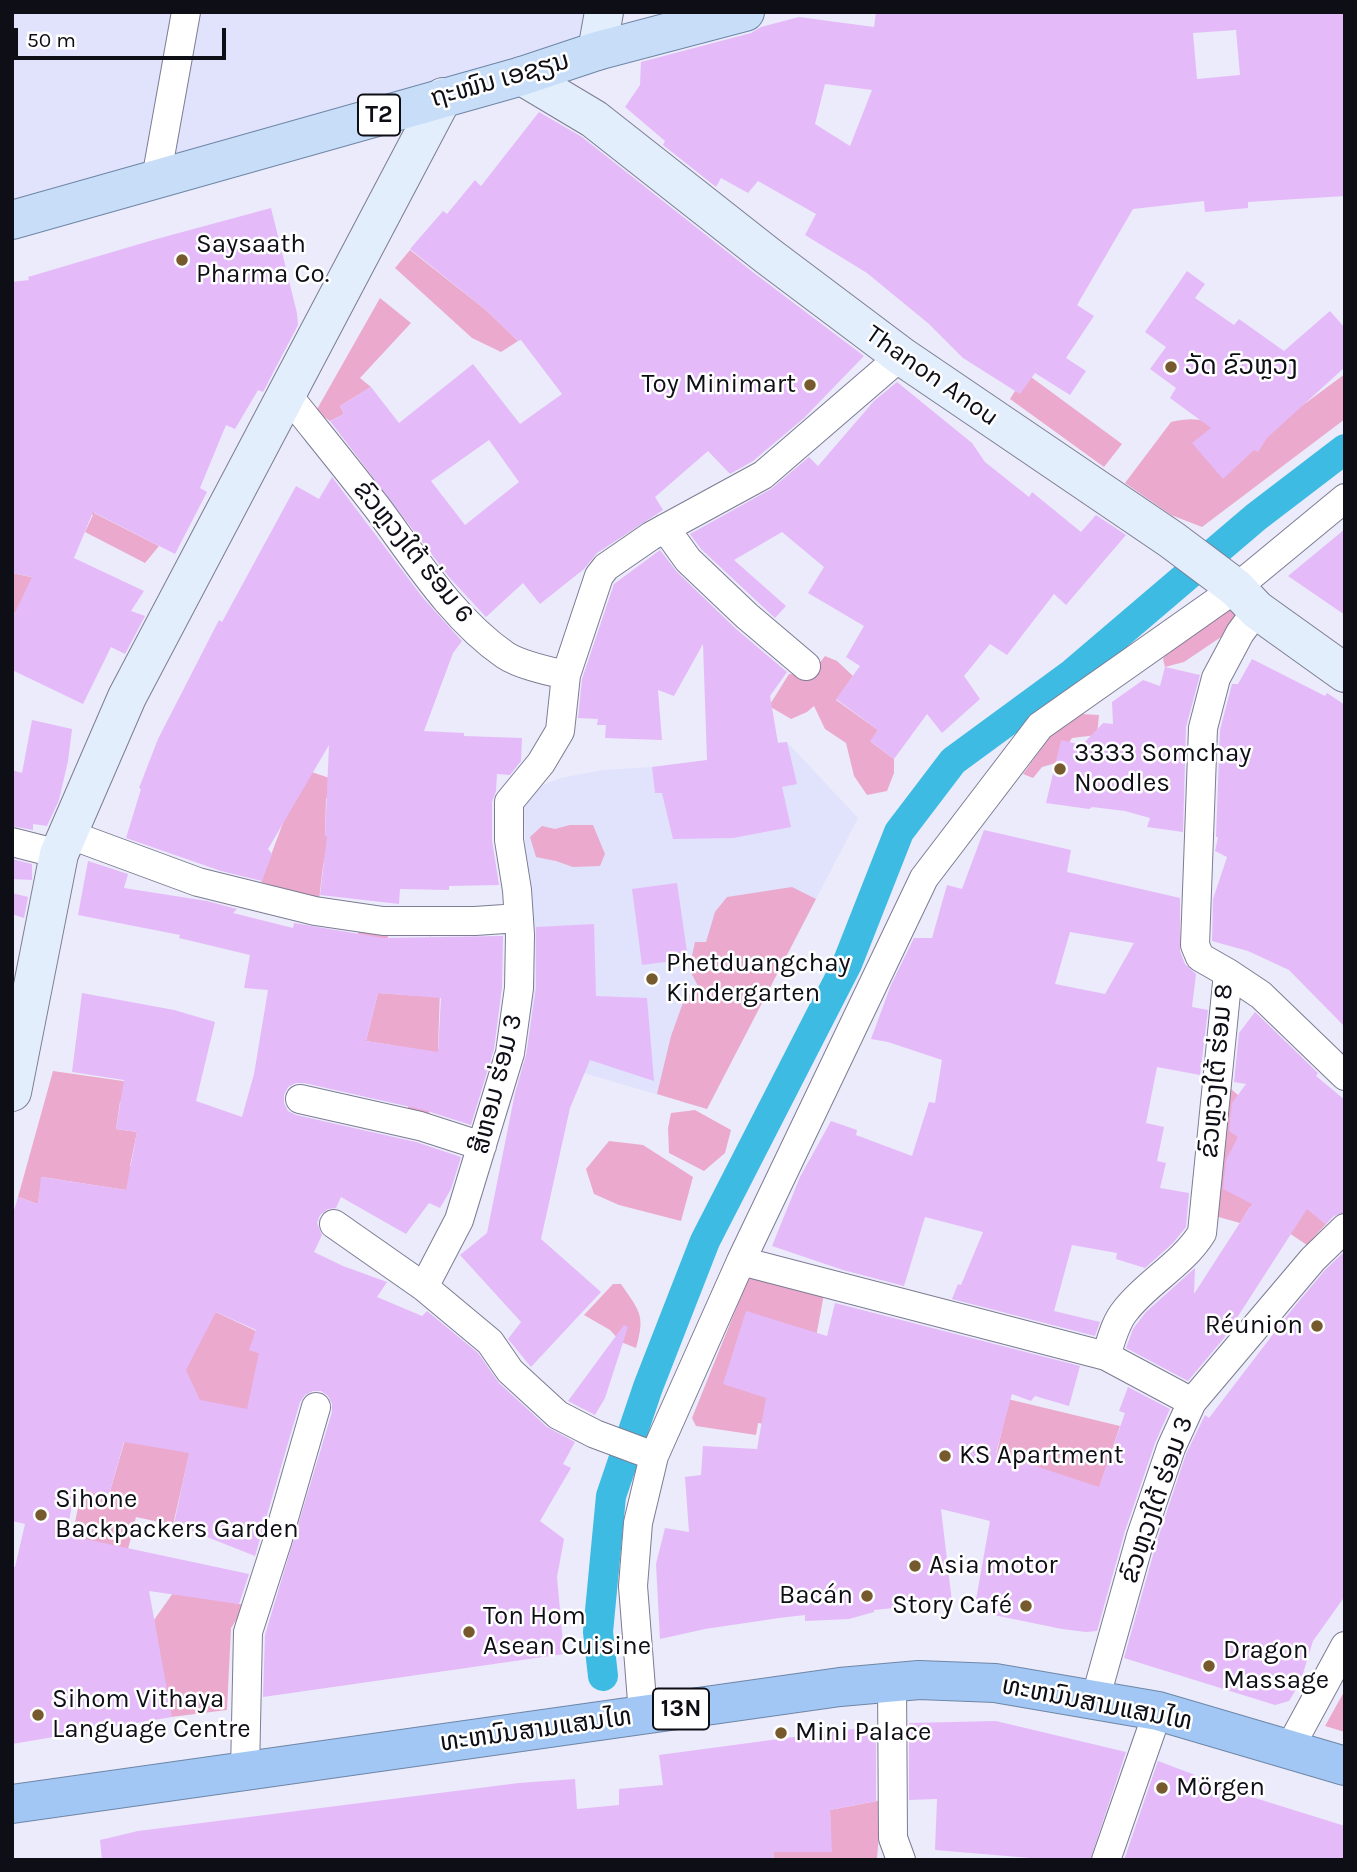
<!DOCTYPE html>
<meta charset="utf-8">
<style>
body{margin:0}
#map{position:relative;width:1357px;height:1872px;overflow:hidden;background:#ebebfb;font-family:Karla,sans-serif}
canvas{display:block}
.frame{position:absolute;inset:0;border:14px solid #0e0e16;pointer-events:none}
.scale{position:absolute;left:14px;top:28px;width:212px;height:32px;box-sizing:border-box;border:4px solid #0e0e16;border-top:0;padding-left:9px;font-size:21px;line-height:24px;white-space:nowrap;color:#0e0e16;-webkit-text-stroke:5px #fff;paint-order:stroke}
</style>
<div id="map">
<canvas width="1357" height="1872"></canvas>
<div class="frame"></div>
<div class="scale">50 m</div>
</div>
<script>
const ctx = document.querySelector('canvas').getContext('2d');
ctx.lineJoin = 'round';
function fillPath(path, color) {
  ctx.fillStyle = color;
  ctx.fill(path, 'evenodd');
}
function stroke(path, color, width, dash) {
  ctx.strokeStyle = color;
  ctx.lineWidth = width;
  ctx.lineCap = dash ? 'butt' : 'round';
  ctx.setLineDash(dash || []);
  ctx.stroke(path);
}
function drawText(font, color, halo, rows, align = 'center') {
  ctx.font = font + ' Karla,"Noto Sans Lao",sans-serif';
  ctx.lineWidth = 5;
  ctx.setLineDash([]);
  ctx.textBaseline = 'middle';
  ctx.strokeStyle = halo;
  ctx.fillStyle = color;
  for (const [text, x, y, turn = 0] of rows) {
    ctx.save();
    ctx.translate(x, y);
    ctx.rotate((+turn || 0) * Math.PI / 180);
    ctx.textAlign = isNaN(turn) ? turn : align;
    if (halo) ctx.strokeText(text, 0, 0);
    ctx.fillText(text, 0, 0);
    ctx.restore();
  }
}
fillPath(new Path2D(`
 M 12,12 L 604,12 L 597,51 L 12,220 Z
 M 787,742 L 858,818 L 707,1109 L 532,1058 L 524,803 L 541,786 L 561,778 L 603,770 L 652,767 L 738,756 L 773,743 Z`), '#e1e2fc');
fillPath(new Path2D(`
 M 410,250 L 486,310 L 518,341 L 501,352 L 472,338 L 395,268 Z
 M 380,298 L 411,323 L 360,378 L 371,387 L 340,406 L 344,414 L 330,421 L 316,411 Z
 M 1345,374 L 1345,419 L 1202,527 L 1171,515 L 1125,483 L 1171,422 C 1207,413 1217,426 1242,450 Z
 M 1031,377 L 1122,444 L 1104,467 L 1010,399 L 1015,391 L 1020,393 Z
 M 110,476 L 94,513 L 159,546 L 145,563 L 85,532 L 93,515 L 85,509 Z
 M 55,554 L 14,614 L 12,614 L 12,573 L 36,578 Z
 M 1226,608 L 1236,612 L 1230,631 L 1184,662 L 1165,667 L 1163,659 L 1175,641 Z
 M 825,656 L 837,661 L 853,676 L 836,700 L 878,730 L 871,742 L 894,759 L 894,773 L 887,791 L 867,795 L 854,776 L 846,743 L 825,729 L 814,706 L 807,712 L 791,719 L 769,706 L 789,674 L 810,675 Z
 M 1082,714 L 1099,715 L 1097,735 L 1072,738 L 1056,763 L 1042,767 L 1033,778 L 1023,774 L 1059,724 Z
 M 303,769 L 338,781 L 326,799 L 325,836 L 330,836 L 323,866 L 319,900 L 261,882 Z
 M 570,825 L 593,825 L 605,854 L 600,866 L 573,867 L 556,861 L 536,857 L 530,837 L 542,826 L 555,829 Z
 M 792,887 L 816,899 L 707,1109 L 657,1094 L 671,1036 L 684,1000 L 698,986 L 689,969 L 695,942 L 706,942 L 715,912 L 727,897 Z
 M 361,927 L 389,930 L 379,993 L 421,996 L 431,933 L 430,988 L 440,990 L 438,1049 L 442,1050 L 429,1113 L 407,1112 L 421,1050 L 366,1041 L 378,993 L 361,989 L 357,935 Z
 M 53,1071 L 158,1086 L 120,1102 L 116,1129 L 137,1132 L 130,1166 L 171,1172 L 132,1191 L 42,1177 L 38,1204 L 18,1197 Z
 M 1223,1082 L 1246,1102 L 1345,1203 L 1307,1245 L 1250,1207 L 1240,1223 L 1215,1216 Z
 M 695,1110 L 731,1130 L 725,1153 L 704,1171 L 669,1153 L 668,1128 L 671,1113 Z
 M 609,1141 L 643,1145 L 693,1177 L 681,1221 L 619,1205 L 594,1194 L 586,1169 Z
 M 757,1276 L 824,1294 L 799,1429 L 758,1423 L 756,1435 L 696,1426 L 692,1418 L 748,1279 Z
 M 613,1284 L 621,1284 C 639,1311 646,1314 636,1348 L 621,1342 L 610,1330 L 584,1315 Z
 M 205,1307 L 256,1331 L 250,1350 L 281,1359 L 259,1434 L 188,1459 L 173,1525 L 136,1517 L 128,1549 L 72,1537 L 82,1488 L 108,1498 L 130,1423 Z
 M 912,1376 L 1120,1426 L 1088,1521 L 996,1456 L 1005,1417 Z
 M 173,1593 L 246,1605 L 231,1628 L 227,1710 L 171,1717 L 154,1620 Z
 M 1345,1690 L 1345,1732 L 1325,1726 Z
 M 882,1800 L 877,1858 L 880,1860 L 774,1860 L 773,1852 L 831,1852 L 830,1810 Z`), '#ebaacd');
stroke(new Path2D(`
 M 603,1676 L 598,1632 L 611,1496 L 648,1387 L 705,1241 L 847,964 L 899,832 L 953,761 L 1073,673 L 1256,517 L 1345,449`), '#3ebbe2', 30);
fillPath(new Path2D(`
 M 876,12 L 1345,12 L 1345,196 L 1248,202 L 1248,208 L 1205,212 L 1204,201 L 1133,209 L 1077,305 L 1094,316 L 1066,358 L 1086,371 L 1070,395 L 1035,373 L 1020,394 L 963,358 L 929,324 L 867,273 L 805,235 L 816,214 L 758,181 L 748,193 L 721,178 L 716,187 L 663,145 L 665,141 L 625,107 L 640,85 L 641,62 L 751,33 L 761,27 L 799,17 L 874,27 ZM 1236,30 L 1240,75 L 1197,79 L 1193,33 ZM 825,84 L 872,90 L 850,146 L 815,124 Z
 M 539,112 L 582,137 L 754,273 L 864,356 L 804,418 L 753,461 L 730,474 L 708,451 L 655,497 L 663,510 L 597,553 L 584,569 L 540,604 L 523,583 L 486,617 L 449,577 L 330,421 L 344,414 L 340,406 L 371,387 L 399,423 L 473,364 L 520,424 L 562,394 L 521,340 L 518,341 L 486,310 L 410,249 L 443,211 L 447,214 L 475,180 L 481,186 ZM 489,440 L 519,482 L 465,525 L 431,481 Z
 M 271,208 L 297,313 L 298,325 L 263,392 L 258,390 L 235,429 L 226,425 L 200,488 L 207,492 L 175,554 L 93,512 L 74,558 L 144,591 L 131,611 L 145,616 L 125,654 L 111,647 L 83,704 L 12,670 L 12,619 L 32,577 L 12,573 L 12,282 L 29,280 L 28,277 L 153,240 Z
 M 1187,271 L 1205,284 L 1195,298 L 1234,325 L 1239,319 L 1284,351 L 1330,311 L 1345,328 L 1345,367 L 1267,438 L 1258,452 L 1254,450 L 1223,479 L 1192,443 L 1211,428 L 1170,398 L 1176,388 L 1150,369 L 1166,347 L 1145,332 Z
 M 897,382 L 972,443 L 985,462 L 1029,497 L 1032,492 L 1081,532 L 1096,515 L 1126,535 L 1066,605 L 1054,594 L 1007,655 L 990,644 L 964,676 L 980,699 L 942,733 L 927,714 L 894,759 L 870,741 L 878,730 L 836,699 L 860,666 L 846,657 L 864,626 L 808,593 L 824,567 L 782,532 L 734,560 L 786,606 L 775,618 L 701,549 L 690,534 L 771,489 L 809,457 L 818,466 L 874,401 Z
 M 332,477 L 423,598 L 462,641 L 453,653 L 424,731 L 464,733 L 464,736 L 522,738 L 521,761 L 510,775 L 497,774 L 496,791 L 492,802 L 492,840 L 499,885 L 449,886 L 449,890 L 400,889 L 399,904 L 320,895 L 327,836 L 325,836 L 329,745 L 268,849 L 272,854 L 262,881 L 221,871 L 126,838 L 141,789 L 139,788 L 158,739 L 219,620 L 222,622 L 296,486 L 319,499 Z
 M 1345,529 L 1345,615 L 1288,576 Z
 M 660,550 L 677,572 L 736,629 L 787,672 L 770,696 L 778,743 L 787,742 L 797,784 L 782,787 L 791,827 L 733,838 L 673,839 L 662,793 L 655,793 L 652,767 L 707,760 L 703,644 L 674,696 L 658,690 L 662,740 L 605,738 L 606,725 L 597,725 L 598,719 L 578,718 L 582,679 L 614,584 Z
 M 1252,659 L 1325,696 L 1327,693 L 1345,705 L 1345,1027 L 1289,970 L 1248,951 L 1212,941 L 1213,899 L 1227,857 L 1215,851 L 1218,837 L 1216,837 L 1220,730 L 1232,684 L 1238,684 Z
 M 1165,667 L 1200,675 L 1186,727 L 1183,832 L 1147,827 L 1150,818 L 1125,811 L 1092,807 L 1089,809 L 1046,803 L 1061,740 L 1082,745 L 1103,723 L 1113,724 L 1112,702 L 1143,680 L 1160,686 Z
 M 32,720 L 72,729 L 68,761 L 59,800 L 47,826 L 33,824 L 33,830 L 12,826 L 12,770 L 22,773 Z
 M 984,830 L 1071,850 L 1067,872 L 1180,898 L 1180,951 L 1185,964 L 1196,974 L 1192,1007 L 1208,1010 L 1200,1075 L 1157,1067 L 1146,1123 L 1164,1127 L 1157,1161 L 1166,1163 L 1160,1188 L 1189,1193 L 1186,1227 L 1173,1243 L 1145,1268 L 1116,1259 L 1117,1253 L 1072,1245 L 1054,1311 L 1100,1322 L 1095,1336 L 952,1299 L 958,1284 L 961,1285 L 983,1232 L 925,1217 L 904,1286 L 843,1270 L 772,1246 L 800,1177 L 831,1121 L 857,1130 L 856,1135 L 912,1156 L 929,1102 L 935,1103 L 942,1060 L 888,1042 L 871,1039 L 891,985 L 914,938 L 932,938 L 947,885 L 962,889 ZM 1070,932 L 1134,943 L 1105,994 L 1055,984 Z
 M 12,859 L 32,864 L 32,880 L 12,879 Z
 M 88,861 L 128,874 L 124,888 L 207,901 L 237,909 L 233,913 L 293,928 L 294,923 L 383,938 L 503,936 L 502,987 L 494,1049 L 471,1125 L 424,1110 L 304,1083 L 296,1083 L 288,1087 L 284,1095 L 284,1103 L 288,1111 L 296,1115 L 416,1142 L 461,1157 L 451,1189 L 440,1208 L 429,1203 L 406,1234 L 341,1197 L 336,1208 L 328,1209 L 320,1215 L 317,1223 L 322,1235 L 314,1252 L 343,1266 L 387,1282 L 377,1297 L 422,1316 L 427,1311 L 478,1353 L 499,1383 L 547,1427 L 575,1442 L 563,1464 L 571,1468 L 540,1521 L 564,1539 L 557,1577 L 564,1654 L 263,1697 L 265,1635 L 332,1412 L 332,1404 L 328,1396 L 321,1391 L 313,1391 L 305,1395 L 300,1402 L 255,1556 L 174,1524 L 189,1453 L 124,1442 L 108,1498 L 76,1486 L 66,1535 L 249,1574 L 239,1604 L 149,1591 L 172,1717 L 12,1744 L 12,1566 L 15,1567 L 25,1524 L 12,1521 L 12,1217 L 18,1197 L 38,1204 L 41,1177 L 126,1190 L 137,1132 L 116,1129 L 124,1080 L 72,1072 L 82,993 L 174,1010 L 215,1022 L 196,1101 L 242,1117 L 254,1074 L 268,990 L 244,988 L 250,955 L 179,938 L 180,935 L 78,915 ZM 378,993 L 441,998 L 438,1052 L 366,1041 ZM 216,1312 L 256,1330 L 249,1350 L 259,1353 L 247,1409 L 200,1400 L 186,1370 Z
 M 677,883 L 688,959 L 642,965 L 632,889 Z
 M 12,893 L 28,897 L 24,918 L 12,914 Z
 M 594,924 L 596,996 L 647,998 L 654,1081 L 590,1060 L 570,1108 L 541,1239 L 601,1292 L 531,1367 L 508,1339 L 521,1322 L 460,1255 L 487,1233 L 515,1093 L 526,1055 L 536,988 L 536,927 Z
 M 1255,1012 L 1318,1073 L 1316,1076 L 1345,1100 L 1345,1212 L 1334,1216 L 1325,1224 L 1307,1209 L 1224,1338 L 1188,1381 L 1126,1348 L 1133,1329 L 1146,1312 L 1195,1268 L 1194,1294 L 1252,1204 L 1223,1189 L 1226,1160 L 1238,1137 L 1229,1131 L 1232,1103 L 1246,1084 L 1234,1082 L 1239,1033 Z
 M 1345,1251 L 1345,1596 L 1313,1641 L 1300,1683 L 1289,1701 L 1275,1705 L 1124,1658 L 1157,1541 L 1186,1454 L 1205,1415 L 1209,1418 L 1290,1312 L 1325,1270 Z
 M 835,1303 L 1080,1366 L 1069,1406 L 1035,1396 L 1031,1401 L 1012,1394 L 996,1453 L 1099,1487 L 1125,1413 L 1119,1411 L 1128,1387 L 1170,1409 L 1155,1443 L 1125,1531 L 1097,1631 L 1086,1632 L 1062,1629 L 974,1611 L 990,1521 L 941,1509 L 952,1602 L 874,1610 L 874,1612 L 849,1619 L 805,1621 L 805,1615 L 779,1618 L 705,1629 L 660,1639 L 656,1564 L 665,1528 L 689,1532 L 685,1477 L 701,1475 L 703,1446 L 757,1449 L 766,1398 L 723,1384 L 746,1311 L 827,1336 Z
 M 624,1325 L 628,1327 L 605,1398 L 595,1415 L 568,1401 Z
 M 996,1721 L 1126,1752 L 1090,1860 L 1054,1860 L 935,1850 L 937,1799 L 909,1800 L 909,1723 Z
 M 876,1726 L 876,1801 L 830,1810 L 832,1852 L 773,1852 L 774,1860 L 102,1860 L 100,1840 L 138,1831 L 519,1783 L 575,1779 L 577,1809 L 619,1805 L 619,1789 L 663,1785 L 659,1755 Z
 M 1158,1761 L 1195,1775 L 1194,1779 L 1345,1826 L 1345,1860 L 1124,1860 Z`), '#e5baf9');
const street = new Path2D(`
 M 156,179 L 186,12
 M 286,393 C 317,432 349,471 379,510 C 416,560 453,619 505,655 C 520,665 548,671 566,675
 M 665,528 L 688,560 L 747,616 L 806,666
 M 68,834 L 198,882 L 315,911 L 383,921 L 475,921 L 519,918
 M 12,842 L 59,854
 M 1228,973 L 1261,995 L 1345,1076
 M 300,1099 L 420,1126 L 482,1146
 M 334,1224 L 424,1287 L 490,1342 L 510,1371 L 558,1415 L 595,1434 L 654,1456
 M 741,1261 L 1106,1356 L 1192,1402
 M 424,1287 L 459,1220 L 510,1053 L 519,988 L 520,935 L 517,890 L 509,840 L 509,802 L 541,763 L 560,731 L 566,675 L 599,576 L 606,567 L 651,536 L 763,475 L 901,356
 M 1106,1356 C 1111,1341 1115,1323 1125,1311 C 1147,1282 1182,1265 1202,1233 L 1228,973 L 1200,957 L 1195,945 L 1203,728 L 1216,678 L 1240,633 L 1257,610
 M 892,1682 L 893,1838 L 901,1860
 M 1095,1700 L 1141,1536 L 1171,1448 L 1192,1402 L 1313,1259 L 1345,1228
 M 643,1714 L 633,1586 L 638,1523 L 654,1456 L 741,1261 L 924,878 L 1040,726 L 1236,588 L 1345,498
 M 1289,1749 L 1345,1646
 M 245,1771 L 248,1632 L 277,1542 L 316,1407
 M 1106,1860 L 1158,1711`);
const secondary = new Path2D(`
 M 597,51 L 604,12
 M 522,76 L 594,119 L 768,256 L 901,356 L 1172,540 L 1236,588 L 1257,610 L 1345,673
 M 12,1092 L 59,854 L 127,697 L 443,97`);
const primary = new Path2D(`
 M 12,220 L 522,76 L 597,51 L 745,12`);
const highway = new Path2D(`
 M 12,1804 L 840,1687 L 919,1680 L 995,1683 L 1158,1711 L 1345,1766`);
stroke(street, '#7c7c93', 30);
stroke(secondary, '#7c7c93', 40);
stroke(primary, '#6e86a6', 40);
stroke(highway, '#6e86a6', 40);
stroke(street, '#fff', 28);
stroke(secondary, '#e3eefc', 38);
stroke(primary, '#c7ddf8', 38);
stroke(highway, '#a2c7f4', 38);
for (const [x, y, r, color] of [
 [182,260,7,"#765a2d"],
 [1171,367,7,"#765a2d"],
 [810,385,7,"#765a2d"],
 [1060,769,7,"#765a2d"],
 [652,979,7,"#765a2d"],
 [1317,1326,7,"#765a2d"],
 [945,1456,7,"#765a2d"],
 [41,1515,7,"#765a2d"],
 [915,1566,7,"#765a2d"],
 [867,1596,7,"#765a2d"],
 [1026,1606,7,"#765a2d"],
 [469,1632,7,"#765a2d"],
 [1209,1666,7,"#765a2d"],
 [38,1715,7,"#765a2d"],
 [781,1733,7,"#765a2d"],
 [1162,1788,7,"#765a2d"]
]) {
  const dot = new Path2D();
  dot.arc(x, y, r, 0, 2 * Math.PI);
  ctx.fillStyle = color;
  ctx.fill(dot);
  stroke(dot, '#fff', 2.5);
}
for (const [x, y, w] of [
 [379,115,42],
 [681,1709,56]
]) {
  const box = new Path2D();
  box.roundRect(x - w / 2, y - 20.5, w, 41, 5);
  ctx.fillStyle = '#fff';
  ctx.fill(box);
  stroke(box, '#0e0e16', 2);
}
drawText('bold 24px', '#0e0e16', null, [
 ["T2",379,115],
 ["13N",681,1709]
]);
drawText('26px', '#0e0e16', '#fff', [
 ["ຖະໜົນ ເອຊຽນ",500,80,-16],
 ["Thanon Anou",932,376,35],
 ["ຂົວຫຼວງໃຕ້ ຮ່ອມ 6",413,552,51],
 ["ຂົວຫຼວງໃຕ້ ຮ່ອມ 8",1217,1071,-85],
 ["ສີຫອມ ຮ່ອມ 3",497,1084,-76],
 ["ຂົວຫຼວງໃຕ້ ຮ່ອມ 3",1157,1500,-71],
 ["ທະຫນົນສາມແສນໄທ",1097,1704,11],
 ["ທະຫນົນສາມແສນໄທ",536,1730,-8]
]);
drawText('26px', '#0e0e16', '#fff', [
 ["Saysaath",196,245],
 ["Pharma Co.",196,275],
 ["ວັດ ຂົວຫຼວງ",1185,367],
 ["Toy Minimart",796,385,"right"],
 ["3333 Somchay",1074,754],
 ["Noodles",1074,784],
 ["Phetduangchay",666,964],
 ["Kindergarten",666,994],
 ["Réunion",1303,1326,"right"],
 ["KS Apartment",959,1456],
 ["Sihone",55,1500],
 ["Backpackers Garden",55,1530],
 ["Asia motor",929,1566],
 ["Bacán",853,1596,"right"],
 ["Story Café",1012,1606,"right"],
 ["Ton Hom",483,1617],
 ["Asean Cuisine",483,1647],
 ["Dragon",1223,1651],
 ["Massage",1223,1681],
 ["Sihom Vithaya",52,1700],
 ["Language Centre",52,1730],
 ["Mini Palace",795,1733],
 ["Mörgen",1176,1788]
], 'left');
</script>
